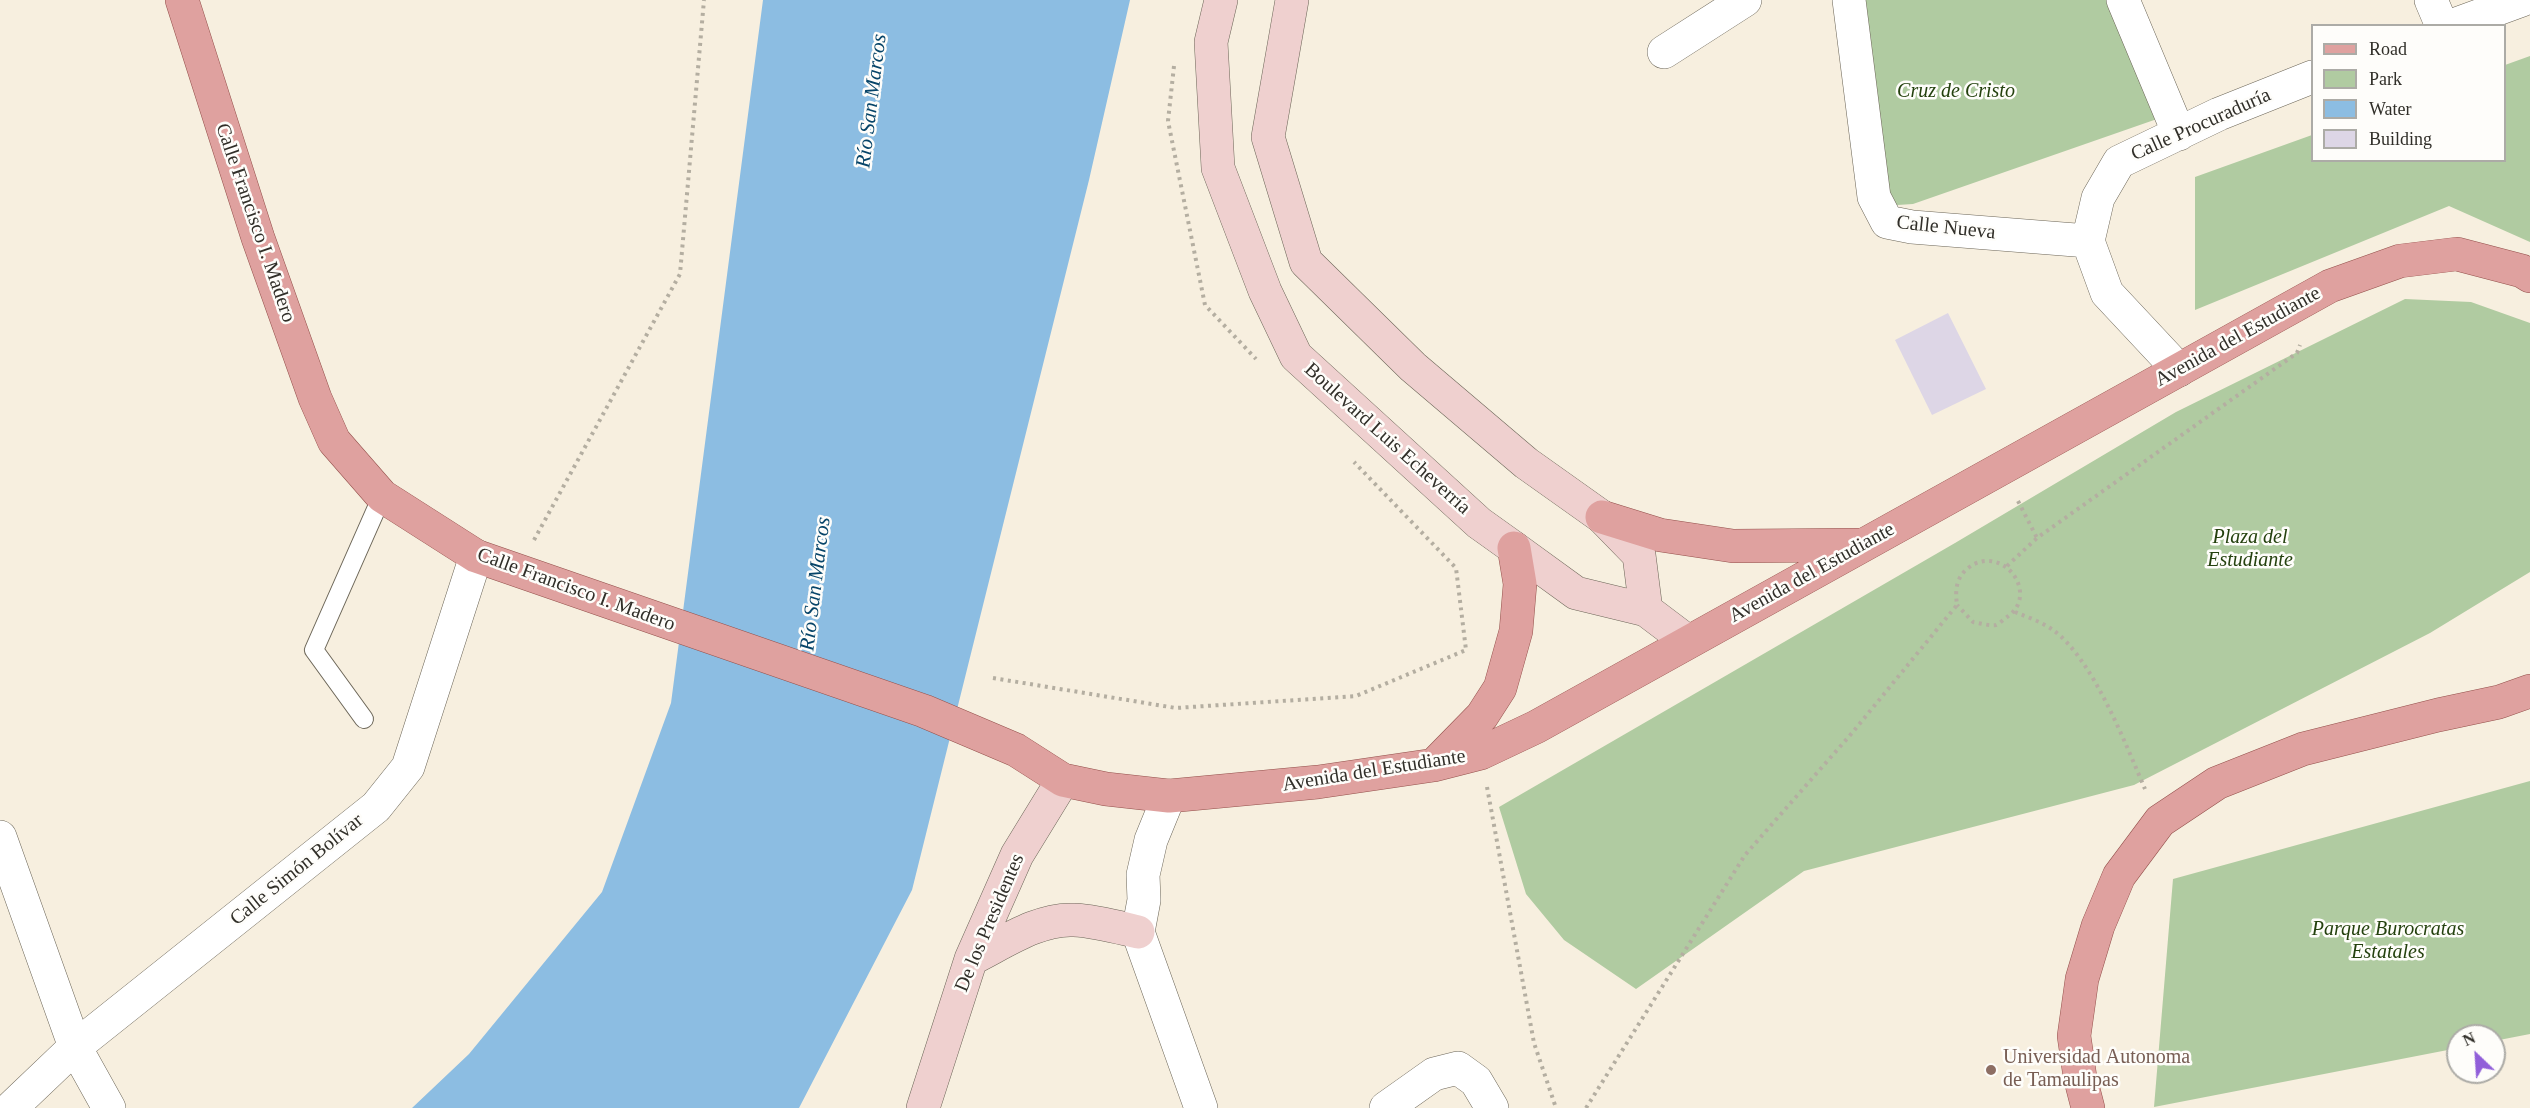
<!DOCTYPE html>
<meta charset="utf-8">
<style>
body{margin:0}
#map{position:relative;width:2530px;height:1108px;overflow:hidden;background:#f7efdf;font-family:Georgia,serif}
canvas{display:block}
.legend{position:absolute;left:2311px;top:24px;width:195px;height:138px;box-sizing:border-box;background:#fefdfa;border:2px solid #acaba6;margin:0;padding:8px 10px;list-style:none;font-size:18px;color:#312f29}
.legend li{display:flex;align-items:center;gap:12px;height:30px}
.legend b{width:30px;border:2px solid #acaba6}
.north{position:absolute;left:2446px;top:1024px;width:60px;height:60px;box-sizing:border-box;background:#fefdfa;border:2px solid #acaba6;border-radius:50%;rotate:335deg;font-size:16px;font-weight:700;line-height:24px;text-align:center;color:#312f29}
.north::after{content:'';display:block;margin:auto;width:21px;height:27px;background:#915fd9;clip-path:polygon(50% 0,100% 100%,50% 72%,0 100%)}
</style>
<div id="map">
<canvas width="2530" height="1108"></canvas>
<ul class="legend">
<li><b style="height:8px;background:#dfa19f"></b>Road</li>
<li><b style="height:16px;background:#b0cba1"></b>Park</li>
<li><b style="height:16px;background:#8cbde2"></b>Water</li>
<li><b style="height:16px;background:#ddd6e6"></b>Building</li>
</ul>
<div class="north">N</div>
</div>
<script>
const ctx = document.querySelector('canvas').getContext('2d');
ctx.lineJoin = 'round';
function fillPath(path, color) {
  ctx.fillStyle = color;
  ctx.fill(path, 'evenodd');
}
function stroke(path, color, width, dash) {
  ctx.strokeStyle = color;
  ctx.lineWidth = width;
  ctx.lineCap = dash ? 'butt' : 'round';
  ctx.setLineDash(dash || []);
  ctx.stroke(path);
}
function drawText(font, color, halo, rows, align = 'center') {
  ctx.font = font + ' Georgia,serif';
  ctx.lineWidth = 5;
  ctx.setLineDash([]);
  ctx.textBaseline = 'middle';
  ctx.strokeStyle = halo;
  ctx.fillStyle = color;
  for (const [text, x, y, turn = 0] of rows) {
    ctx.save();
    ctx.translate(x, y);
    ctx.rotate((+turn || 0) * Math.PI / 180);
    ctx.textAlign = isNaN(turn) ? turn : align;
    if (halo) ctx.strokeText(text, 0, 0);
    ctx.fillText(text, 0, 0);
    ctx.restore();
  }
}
fillPath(new Path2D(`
 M 1848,0 L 2108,0 L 2157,119 L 1913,204 L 1882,206 Z
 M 2530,56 L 2530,242 L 2449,206 L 2195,310 L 2195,177 L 2312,135 L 2312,160 L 2504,160 L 2505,65 Z
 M 2405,299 L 2471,302 L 2530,323 L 2530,572 L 2430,633 L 2134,785 L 1804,871 L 1636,989 L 1564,940 L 1526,894 L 1499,807 L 1955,543 L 2176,412 Z
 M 2530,781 L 2530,1034 L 2494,1041 L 2494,1036 L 2458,1036 L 2458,1048 L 2154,1107 L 2173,879 Z`), '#b0cba1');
fillPath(new Path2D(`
 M 763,0 L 1130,0 L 1089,180 L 912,890 L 799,1108 L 412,1108 L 469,1054 L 602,892 L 671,703 Z`), '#8cbde2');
fillPath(new Path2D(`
 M 1948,313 L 1986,389 L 1932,415 L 1895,340 Z`), '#ddd6e6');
const lane = new Path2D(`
 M 364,719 L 314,650 L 382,496`);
const street = new Path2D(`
 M 1849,0 L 1874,197 L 1887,222 L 1912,227 L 2088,241
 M 2123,0 L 2179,134
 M 2431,0 L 2442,26
 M 2451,26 L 2522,0
 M 1664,52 L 1745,0
 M 2179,370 L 2107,293 L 2088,241 L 2098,198 L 2119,162 L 2219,114 L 2312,77
 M 1169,796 L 1151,840 L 1143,875 L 1144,900 L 1138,932 L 1201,1108
 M 0,837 L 75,1047 L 109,1108
 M 11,1108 L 75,1047 L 376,807 L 408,767 L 476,556
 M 1386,1108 L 1434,1074 L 1458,1068 L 1476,1081 L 1492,1108`);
const secondary = new Path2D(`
 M 1221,0 L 1211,42 L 1218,168 L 1265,291 L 1296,356 L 1479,523 L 1514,548 L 1576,593 L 1646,610 L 1687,641
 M 1292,0 L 1268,137 L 1306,262 L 1413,367 L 1526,463 L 1602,517 L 1639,555 L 1646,610
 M 971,959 C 1002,944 1038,918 1074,920 C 1096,921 1117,927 1138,932
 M 923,1108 L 971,959 L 1017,855 L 1063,780`);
const primary = new Path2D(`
 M 182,0 L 258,238 L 315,398 L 334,441 L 382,496 L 476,556 L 924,711 L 1016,750 L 1063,780 L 1106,789 L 1169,796 L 1318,782 L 1434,765 L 1481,753 L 1536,727 L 2330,286 L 2400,261 L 2457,254 L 2522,271 L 2530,276
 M 1602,517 L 1660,535 L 1733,546 L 1859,545
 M 1434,765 L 1482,716 L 1500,688 L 1516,631 L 1520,584 L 1514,548
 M 2088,1108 L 2080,1077 L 2074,1036 L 2082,979 L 2098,926 L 2119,876 L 2160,821 L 2217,783 L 2303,749 L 2438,715 L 2499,702 L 2530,691`);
stroke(lane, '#6c6658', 20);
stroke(street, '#6c6658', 34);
stroke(secondary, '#6c6658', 34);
stroke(primary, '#94514c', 34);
stroke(new Path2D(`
 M 1174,66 L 1168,121 L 1205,305 L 1256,359
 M 2018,501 L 2037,538
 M 534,540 L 680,274 L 704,0
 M 2007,566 L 2037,538 L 2297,353 L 2300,345
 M 2015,612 C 2027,617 2042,622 2053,630 C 2093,659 2125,743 2145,789
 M 993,678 L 1176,708 L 1356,696 L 1466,650 L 1456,568 L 1354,462
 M 1487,787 L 1534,1043 L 1556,1108
 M 1586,1108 L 1745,855 L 1852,733 L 1957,605 C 1955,590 1956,578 1968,568 C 2002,542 2041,594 2007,617 C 2004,619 1999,624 1996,625 C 1989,626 1979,623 1973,622 L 1957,605`), '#b4aea1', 4, [3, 4.5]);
stroke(lane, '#fff', 18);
stroke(street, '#fff', 33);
stroke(secondary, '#efd0cf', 33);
stroke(primary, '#dfa19f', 33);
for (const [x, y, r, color] of [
 [1991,1070,6,"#8d6e63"]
]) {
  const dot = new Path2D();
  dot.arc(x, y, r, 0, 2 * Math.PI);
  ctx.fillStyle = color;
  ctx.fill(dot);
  stroke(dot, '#fefdfa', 2);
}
drawText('italic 20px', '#24410e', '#fefdfa', [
 ["Cruz de Cristo",1956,92],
 ["Plaza del",2250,538],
 ["Estudiante",2250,561],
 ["Parque Burocratas",2388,930],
 ["Estatales",2388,953]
]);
drawText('20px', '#312f29', '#fefdfa', [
 ["Calle Procuraduría",2201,125,-24],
 ["Calle Francisco I. Madero",255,223,71],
 ["Calle Nueva",1946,228,6],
 ["Avenida del Estudiante",2238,337,-29],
 ["Boulevard Luis Echeverría",1387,439,42],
 ["Avenida del Estudiante",1812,573,-29],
 ["Calle Francisco I. Madero",576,590,20],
 ["Avenida del Estudiante",1374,771,-9],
 ["Calle Simón Bolívar",297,870,-39],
 ["De los Presidentes",990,923,-67]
]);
drawText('20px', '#785e54', '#fefdfa', [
 ["Universidad Autonoma",2003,1058],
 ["de Tamaulipas",2003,1081]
], 'left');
drawText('italic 21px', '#074569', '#fefdfa', [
 ["Río San Marcos",872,101,-83],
 ["Río San Marcos",816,584,-83]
]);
</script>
